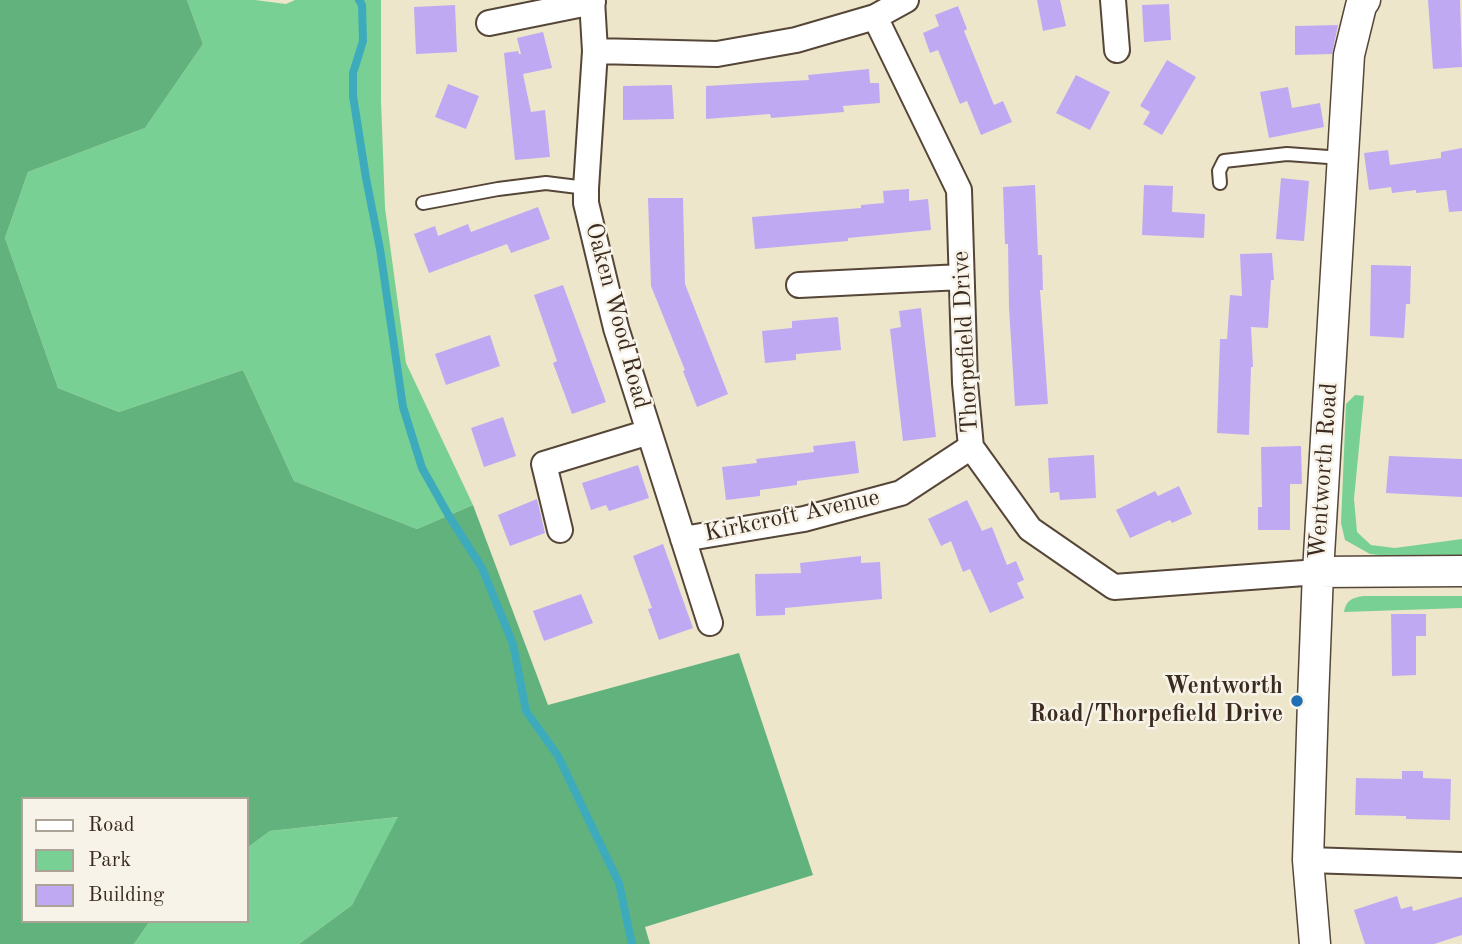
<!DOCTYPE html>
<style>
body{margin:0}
#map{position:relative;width:1462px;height:944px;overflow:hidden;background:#eee6cb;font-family:"Old Standard TT",serif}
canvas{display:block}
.legend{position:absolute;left:21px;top:797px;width:228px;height:126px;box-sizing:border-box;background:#f7f3e8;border:2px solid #aca397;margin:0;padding:9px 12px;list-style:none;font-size:21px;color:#3b2a1e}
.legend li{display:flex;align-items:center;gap:14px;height:35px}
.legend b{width:35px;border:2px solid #aca397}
</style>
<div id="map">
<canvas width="1462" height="944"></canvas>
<ul class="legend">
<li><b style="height:9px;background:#fff"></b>Road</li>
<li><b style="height:19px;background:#79d095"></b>Park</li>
<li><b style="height:19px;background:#bfa9f3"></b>Building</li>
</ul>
</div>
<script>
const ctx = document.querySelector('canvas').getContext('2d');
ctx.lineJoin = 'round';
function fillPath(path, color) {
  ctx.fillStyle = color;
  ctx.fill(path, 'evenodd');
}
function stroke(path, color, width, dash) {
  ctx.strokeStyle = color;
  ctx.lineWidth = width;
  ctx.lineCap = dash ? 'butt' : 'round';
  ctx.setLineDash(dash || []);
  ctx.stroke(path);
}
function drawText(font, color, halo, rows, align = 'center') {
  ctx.font = font + ' "Old Standard TT",serif';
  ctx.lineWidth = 5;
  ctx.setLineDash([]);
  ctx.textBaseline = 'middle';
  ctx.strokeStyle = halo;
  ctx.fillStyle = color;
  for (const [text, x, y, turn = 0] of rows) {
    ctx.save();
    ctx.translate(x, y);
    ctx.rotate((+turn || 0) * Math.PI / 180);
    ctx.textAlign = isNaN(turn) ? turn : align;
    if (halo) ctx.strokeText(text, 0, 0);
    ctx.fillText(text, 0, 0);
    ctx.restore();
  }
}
fillPath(new Path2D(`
 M 187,0 L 255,0 L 286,4 L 295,0 L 381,0 L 381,100 L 385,208 L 406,363 L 473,505 L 417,529 L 294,481 L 243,370 L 119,412 L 58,388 L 5,238 L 28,172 L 145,128 L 203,44 Z
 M 1355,395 L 1364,396 L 1354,499 L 1357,532 L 1371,545 L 1395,548 L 1462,539 L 1462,556 L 1397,557 L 1370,554 L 1345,540 L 1341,523 L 1346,404 Z
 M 1363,596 L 1462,596 L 1462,608 L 1344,612 C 1346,600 1352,598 1363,596 Z
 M 399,817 L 352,905 L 299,944 L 134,944 L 150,921 L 247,921 L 247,848 L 270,831 Z`), '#79d095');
fillPath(new Path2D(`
 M 0,0 L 187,0 L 203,44 L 145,128 L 28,172 L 5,238 L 58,388 L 119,412 L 243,370 L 294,481 L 417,529 L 473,505 L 548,705 L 739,653 L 813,875 L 645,927 L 650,944 L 299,944 L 352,905 L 398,817 L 270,831 L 247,848 L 247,799 L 23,799 L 23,921 L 150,921 L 134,944 L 0,944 Z`), '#62b27e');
stroke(new Path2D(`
 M 359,0 L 362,5 L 363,41 L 353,73 L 353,96 L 366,178 L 380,249 L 403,407 L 422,468 L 449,516 L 482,568 L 513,644 L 526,711 L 558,756 L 619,883 L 632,944`), '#3eabbd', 8);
fillPath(new Path2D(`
 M 1037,0 L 1060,0 L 1066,26 L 1043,31 Z
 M 1428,0 L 1460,0 L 1462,67 L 1433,69 Z
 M 1169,4 L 1171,40 L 1144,42 L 1142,5 Z
 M 455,5 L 457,52 L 416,54 L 414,7 Z
 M 958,6 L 967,29 L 964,31 L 994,105 L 1003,101 L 1012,122 L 981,135 L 967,101 L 960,104 L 938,50 L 930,53 L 923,33 L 939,26 L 935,15 Z
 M 1338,25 L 1332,54 L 1295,55 L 1295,26 Z
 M 543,32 L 552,68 L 523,74 L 531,112 L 545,110 L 550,157 L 515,160 L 504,53 L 518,51 L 519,54 L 521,54 L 517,38 Z
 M 1167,60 L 1196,77 L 1162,135 L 1143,124 L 1150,112 L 1140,106 Z
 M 869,69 L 870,83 L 879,83 L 880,103 L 843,106 L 844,112 L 771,118 L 770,114 L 706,119 L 706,86 L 809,80 L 808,75 Z
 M 1076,75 L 1110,92 L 1090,130 L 1056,113 Z
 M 448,84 L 479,96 L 466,129 L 435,117 Z
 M 672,85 L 674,119 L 623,120 L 623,86 Z
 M 1288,87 L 1292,108 L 1320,103 L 1324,127 L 1269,138 L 1260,92 Z
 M 1462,148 L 1462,211 L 1449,212 L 1446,190 L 1416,193 L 1416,190 L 1392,193 L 1391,187 L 1369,190 L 1364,153 L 1388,150 L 1390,165 L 1441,158 L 1441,152 Z
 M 1281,178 L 1309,181 L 1304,241 L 1276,239 Z
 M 1035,185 L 1038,255 L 1042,255 L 1043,290 L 1040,290 L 1048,404 L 1015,406 L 1009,307 L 1008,244 L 1005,244 L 1003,187 Z
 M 1144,185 L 1173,186 L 1172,212 L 1205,214 L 1204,238 L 1142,235 Z
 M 909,189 L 909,201 L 928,199 L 931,230 L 848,238 L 848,241 L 755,249 L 752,217 L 861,208 L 861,205 L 884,203 L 883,191 Z
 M 648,198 L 683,198 L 685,284 L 728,394 L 697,407 L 683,371 L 685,370 L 651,286 Z
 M 538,207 L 550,239 L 511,253 L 507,244 L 429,273 L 414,234 L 435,226 L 438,236 L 468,224 L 471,232 Z
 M 1272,253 L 1274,280 L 1271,280 L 1268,328 L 1251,327 L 1253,367 L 1251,367 L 1249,435 L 1217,433 L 1220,339 L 1227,339 L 1230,295 L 1242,296 L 1240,254 Z
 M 1371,265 L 1411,266 L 1410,304 L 1406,304 L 1404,338 L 1370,336 Z
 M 563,285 L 606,402 L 572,414 L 553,363 L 557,361 L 534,295 Z
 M 921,308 L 936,437 L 903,441 L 890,329 L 901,327 L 899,311 Z
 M 838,317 L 841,350 L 796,354 L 796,360 L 765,363 L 762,331 L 792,328 L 792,321 Z
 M 490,335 L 500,366 L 446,385 L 435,354 Z
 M 503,417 L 516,456 L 484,467 L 471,428 Z
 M 855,441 L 859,473 L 797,481 L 797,485 L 760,490 L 760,496 L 726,500 L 722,467 L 757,463 L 756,459 L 814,452 L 813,446 Z
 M 1301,446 L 1302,484 L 1290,484 L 1290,530 L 1258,530 L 1258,507 L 1262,507 L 1261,447 Z
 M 1094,455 L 1096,498 L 1060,500 L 1059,492 L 1050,493 L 1048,458 Z
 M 1389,456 L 1462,459 L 1462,497 L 1386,493 Z
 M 638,465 L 649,498 L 609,511 L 606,505 L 591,510 L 582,483 Z
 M 1179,486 L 1192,514 L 1172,523 L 1170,520 L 1130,538 L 1116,510 L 1155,491 L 1158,496 Z
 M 537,499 L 545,533 L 510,546 L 498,515 Z
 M 967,500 L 982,531 L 992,527 L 1007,565 L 1016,561 L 1024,580 L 1017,583 L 1024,598 L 990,613 L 970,569 L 963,572 L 951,541 L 941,546 L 928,519 Z
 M 663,544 L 693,628 L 659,640 L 648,609 L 652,608 L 633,556 Z
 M 861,556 L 861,563 L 880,562 L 882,599 L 785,608 L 785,615 L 756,616 L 755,574 L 801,573 L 800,563 Z
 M 581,594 L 593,623 L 544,641 L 533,611 Z
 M 1391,614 L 1426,614 L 1426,636 L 1416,636 L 1416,675 L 1392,676 Z
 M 1402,771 L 1423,771 L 1423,778 L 1451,779 L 1450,820 L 1406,819 L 1406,816 L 1355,815 L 1356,778 L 1402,779 Z
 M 1397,896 L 1401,909 L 1412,906 L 1413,911 L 1462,897 L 1462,935 L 1434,944 L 1365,944 L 1354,910 Z`), '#bfa9f3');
const service = new Path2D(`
 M 1220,183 L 1219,171 L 1224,161 L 1287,154 L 1342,158
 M 423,203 L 498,189 L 546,183 L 586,188`);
const minor = new Path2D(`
 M 592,0 L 595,51 L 586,188 L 586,203 L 616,328 L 710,623
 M 1113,0 L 1117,50
 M 875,17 L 959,190 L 965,383 L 971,447 L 1030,529 L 1114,587 L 1318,572
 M 489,23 L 593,2
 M 595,51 L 717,54 L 796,40 L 875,17 L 906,0
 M 799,285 L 961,277
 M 560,530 L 544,464 L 649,432
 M 683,539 L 804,519 L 901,493 L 971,447
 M 1308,860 L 1462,865`);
const tertiary = new Path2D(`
 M 1318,572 L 1462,571
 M 1315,944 L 1308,860 L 1313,701 L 1318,572 L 1349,55 L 1361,6 L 1365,0`);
stroke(service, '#564638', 16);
stroke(minor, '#564638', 28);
stroke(tertiary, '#564638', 33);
stroke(service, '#fff', 12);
stroke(minor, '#fff', 24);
stroke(tertiary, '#fff', 30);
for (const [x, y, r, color] of [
 [1297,701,7,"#1f6fb2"]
]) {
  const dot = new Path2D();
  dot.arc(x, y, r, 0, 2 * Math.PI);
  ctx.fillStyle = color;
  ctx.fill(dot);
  stroke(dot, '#f7f3e8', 2.5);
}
drawText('24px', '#3b2a1e', '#f7f3e8', [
 ["Oaken Wood Road",617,316,75],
 ["Thorpefield Drive",966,342,-93],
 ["Wentworth Road",1324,471,-86],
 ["Kirkcroft Avenue",792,516,-12]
]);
drawText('bold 24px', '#3b2a1e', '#f7f3e8', [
 ["Wentworth",1283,687],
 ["Road/Thorpefield Drive",1283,715]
], 'right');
</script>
